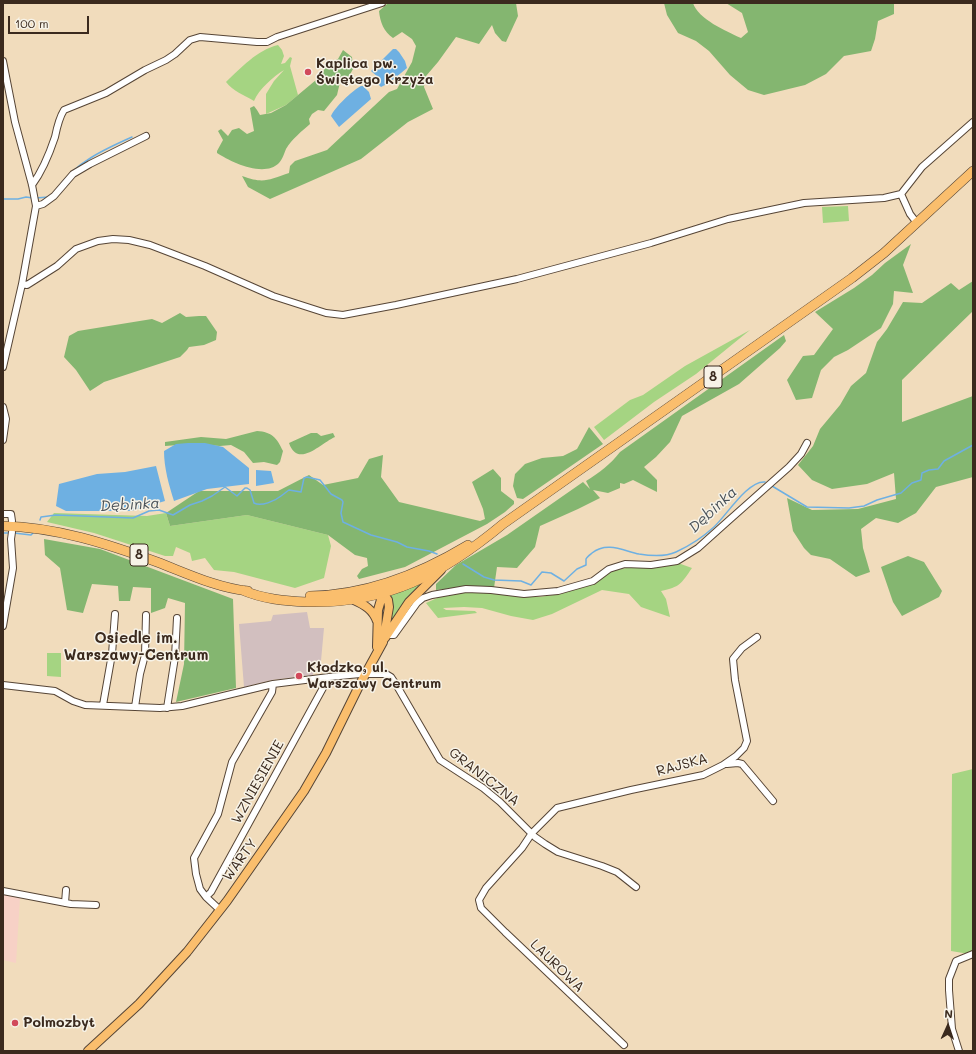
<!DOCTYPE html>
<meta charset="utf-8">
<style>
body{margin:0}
#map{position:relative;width:976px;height:1054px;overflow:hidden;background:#f1dcbc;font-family:Mali,sans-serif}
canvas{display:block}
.frame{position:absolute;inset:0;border:4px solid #3b2a1e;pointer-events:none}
.north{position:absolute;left:928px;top:1006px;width:40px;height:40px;-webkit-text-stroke:3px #f7f3e8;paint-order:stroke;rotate:3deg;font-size:11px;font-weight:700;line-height:16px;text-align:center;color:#3b2a1e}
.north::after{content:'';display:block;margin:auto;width:14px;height:18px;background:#3b2a1e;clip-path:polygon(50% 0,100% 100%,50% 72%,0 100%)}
.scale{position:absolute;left:8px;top:16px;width:81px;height:18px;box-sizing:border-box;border:2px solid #3b2a1e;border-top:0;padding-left:5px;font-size:12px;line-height:14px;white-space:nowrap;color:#3b2a1e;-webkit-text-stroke:3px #f7f3e8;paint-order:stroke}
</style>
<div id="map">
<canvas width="976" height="1054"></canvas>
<div class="frame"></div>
<div class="north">N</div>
<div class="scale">100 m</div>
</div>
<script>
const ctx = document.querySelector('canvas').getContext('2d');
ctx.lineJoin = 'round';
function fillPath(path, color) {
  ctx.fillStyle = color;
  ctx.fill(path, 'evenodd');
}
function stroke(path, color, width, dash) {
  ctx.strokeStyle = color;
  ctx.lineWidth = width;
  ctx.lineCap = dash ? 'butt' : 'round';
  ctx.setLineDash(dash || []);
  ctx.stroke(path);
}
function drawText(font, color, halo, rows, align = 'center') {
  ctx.font = font + ' Mali,sans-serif';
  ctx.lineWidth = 3;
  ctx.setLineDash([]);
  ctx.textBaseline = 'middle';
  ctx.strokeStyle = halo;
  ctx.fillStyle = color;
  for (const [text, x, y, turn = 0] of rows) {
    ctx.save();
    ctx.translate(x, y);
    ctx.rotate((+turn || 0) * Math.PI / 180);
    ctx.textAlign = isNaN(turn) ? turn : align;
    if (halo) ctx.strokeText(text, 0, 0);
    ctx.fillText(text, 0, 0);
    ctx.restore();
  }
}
fillPath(new Path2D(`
 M 3,894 L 20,897 L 16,963 L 3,960 Z`), '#f7d1c6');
fillPath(new Path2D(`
 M 307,612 L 310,628 L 324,628 L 321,661 L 318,661 L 314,664 L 313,675 L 272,680 L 244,687 L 239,624 L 271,621 L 273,615 Z`), '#d2bfbf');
fillPath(new Path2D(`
 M 278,45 L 282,50 L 284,56 L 281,64 L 285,63 L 290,57 L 292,58 L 290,66 L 298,95 L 286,105 L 266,114 L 266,94 L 274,81 L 284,70 C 273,77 259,89 254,101 C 244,95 233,91 226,82 C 241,68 257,50 278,45 Z
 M 848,206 L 849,221 L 823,223 L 822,207 Z
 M 750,330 L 696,374 L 654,402 L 604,440 L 594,427 L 630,400 L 643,395 L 685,366 Z
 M 54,513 L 147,516 L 166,513 L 170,526 L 247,515 L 328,535 L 331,546 L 324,578 L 295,588 L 234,572 L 214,570 L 205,558 L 192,561 L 190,553 L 176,547 L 173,556 L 165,556 L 94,533 L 47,522 Z
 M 678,563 L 692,568 C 681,584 680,587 661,591 L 666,599 L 670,617 L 641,607 L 629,594 L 602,590 L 552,614 L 533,620 L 511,616 L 482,608 L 464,607 L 443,608 L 446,610 L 475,611 L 477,613 L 438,618 L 426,603 L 444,595 L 466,592 L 491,592 L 539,597 L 560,594 L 594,583 L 611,571 L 626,568 L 651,568 Z
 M 433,576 L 386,634 L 388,595 Z
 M 47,653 L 61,653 L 61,677 L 47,676 Z
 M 973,769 L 973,953 L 969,954 L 951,951 L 952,774 Z`), '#a5d482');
fillPath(new Path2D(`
 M 391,3 L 516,3 L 518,16 L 506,42 L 502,41 L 495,33 L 492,25 L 479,44 L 456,37 L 438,62 L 426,76 L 424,87 L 433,109 L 408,122 L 361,159 L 270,199 L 248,187 L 242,176 C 264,184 268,180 289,173 L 290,166 L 295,161 L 327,150 L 389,92 L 397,89 L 412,62 L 416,46 L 412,39 L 402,32 L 393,38 C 384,32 380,22 379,11 L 387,4 Z
 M 664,3 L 693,3 C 698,19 726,31 741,38 L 748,32 L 742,13 L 726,3 L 894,3 L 894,14 L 878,21 L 875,39 L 871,51 L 844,56 L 826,74 L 805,85 L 764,95 L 748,90 L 730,75 L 709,51 L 696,41 L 678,33 L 667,15 Z
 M 343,50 L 352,57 L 353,69 L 347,80 L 341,78 L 337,95 L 324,111 L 318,110 L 312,114 L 309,119 L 310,124 C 302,131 292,139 286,149 C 284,154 283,158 279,163 C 264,178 231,162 217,153 L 217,151 L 223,140 L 218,131 L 221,129 L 228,136 L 232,130 L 239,128 L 247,134 L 254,131 L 250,108 L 254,106 L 257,110 L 260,115 L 271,113 L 286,105 L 322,75 L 326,65 L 338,59 Z
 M 911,244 L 903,265 L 913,293 L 894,291 L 893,304 L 881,328 L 848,350 L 834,357 L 821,370 L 812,398 L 796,400 L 787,380 L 803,356 L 814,355 L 833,329 L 815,312 L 854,288 L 872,275 L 885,263 Z
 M 973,281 L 973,311 L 902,380 L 902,422 L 973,396 L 973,477 L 936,487 L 916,513 L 898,523 L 876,518 L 861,529 L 863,548 L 870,572 L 856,577 L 830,559 L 811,555 L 804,548 L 793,531 L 787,498 L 812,510 L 858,509 L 896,499 L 894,473 L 867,484 L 832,489 L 812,480 L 798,465 L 813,446 L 820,429 L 840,405 L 851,386 L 866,373 L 877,342 L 887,329 L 903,302 L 922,303 L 951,283 L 959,290 Z
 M 180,313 L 186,317 L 199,316 L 206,316 L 217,332 L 216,340 L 204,345 L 189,347 L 187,350 L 180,357 L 104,382 L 90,391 L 76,370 L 64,357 L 69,336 L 78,331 L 152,319 L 162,323 Z
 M 784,335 L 786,341 L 780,348 L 739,384 L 682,416 L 670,442 L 656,457 L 644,467 L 657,480 L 657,492 L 633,480 L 624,484 L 620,483 L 620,488 L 608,493 L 593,490 L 600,498 L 578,509 L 540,526 L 535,547 L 517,568 L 497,567 L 494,588 L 465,587 L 436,590 L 436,584 L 456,565 L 507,535 L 583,482 L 590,489 L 586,481 C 599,473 611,464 620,452 Z
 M 589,427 L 603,444 L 523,499 L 517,498 L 513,486 L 515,474 L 525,464 L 542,458 L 563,456 L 577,449 Z
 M 257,431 C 272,432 277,438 283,451 L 280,462 L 277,465 L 264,462 L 253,463 L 244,452 L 231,445 L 220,446 L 192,444 L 165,446 L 165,442 L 201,437 L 226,439 Z
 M 311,433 L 317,433 L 321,436 L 333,433 L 335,437 C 321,443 298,469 289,443 Z
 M 383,455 L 381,477 L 399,502 L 480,521 L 485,519 L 483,509 L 472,482 L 493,469 L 501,478 L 501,491 L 514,501 L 514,504 L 505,512 L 487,524 L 405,567 L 359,579 L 357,576 L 362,569 L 368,566 L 367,558 L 355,555 L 328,535 L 247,515 L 170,526 L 166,513 L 199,491 L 278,491 L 309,475 L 323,485 L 358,478 L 369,459 Z
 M 44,539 L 100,549 L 233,599 L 236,688 L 176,702 L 184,664 L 185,603 L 168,598 L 165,608 L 151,613 L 151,588 L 133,587 L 130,601 L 119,601 L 118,586 L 92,584 L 83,613 L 67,610 L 60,568 L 45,555 Z
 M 908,556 L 924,562 L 942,591 L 939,597 L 902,616 L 893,602 L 881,567 Z`), '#84b670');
fillPath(new Path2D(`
 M 393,49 L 396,49 L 399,52 L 405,61 L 407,68 L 389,83 L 381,87 L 378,84 L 379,82 L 377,80 L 379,78 L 371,71 Z
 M 361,86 L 363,86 L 369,92 L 371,99 L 339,127 L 331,116 C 335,107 352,91 361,86 Z
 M 188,443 L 205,443 L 223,447 L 249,468 L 249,484 L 207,489 L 174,501 C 169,485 164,468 164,451 L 176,444 Z
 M 156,466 L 165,501 L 131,511 L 66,511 L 56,506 L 59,484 L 97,474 L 125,472 Z
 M 256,470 L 271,471 L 274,483 L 256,486 Z`), '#6eb0e2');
stroke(new Path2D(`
 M 58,188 C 76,162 105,149 132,137
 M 36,198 L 48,197
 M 3,199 L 18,199 L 26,197 L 33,198
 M 772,486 L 807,507 L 849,508 L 864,506 L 877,500 L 901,493 L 912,483 L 921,480 L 922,473 L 929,470 L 938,469 L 944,461 L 973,445
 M 40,520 L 41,517 L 56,515 L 133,518 L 149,511 L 159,510 L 173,515 L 190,505 L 202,501 L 212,496 L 225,487 L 237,496 L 245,488 L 247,488 L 250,490 L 254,503 C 261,507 275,501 281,496 C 284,494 286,492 289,490 L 301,492 L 304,478 L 307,477 L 320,480 L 331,494 L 342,500 L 343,502 L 341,513 L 343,522 L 371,535 L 397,542 L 407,547 L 429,551 L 437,554
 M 3,533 L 10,533
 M 14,533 L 31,535 L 33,533
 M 463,564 L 484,577 L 494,580 L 521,581 L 531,585 L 542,572 L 551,573 L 564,581 L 577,569 L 586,565 C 586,563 586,561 586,559 C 587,557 591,554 592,553 C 607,541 624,551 639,554 C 651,556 665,557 676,552 C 689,546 703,537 714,527 C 726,516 748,480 765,482`), '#6eb0e2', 1.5);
const minor = new Path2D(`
 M 3,61 L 15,122 L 32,185 L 36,206 L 22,284 L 3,367
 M 32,185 C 41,173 50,152 55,137 C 57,127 59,118 64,110 L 106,93 L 145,70 L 166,60 L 175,54 L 190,40 L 200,37 L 257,42 L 267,42 L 277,37 L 382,3
 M 36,206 L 43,204 L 54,196 L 73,174 L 90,164 L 146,136
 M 917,223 L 910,214 L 901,194 L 922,167 L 973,122
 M 22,284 L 27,285 L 57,266 L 76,249 L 98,241 L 113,239 L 129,240 L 150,245 L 205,266 L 273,296 L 326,313 L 343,315 L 396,305 L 517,279 L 651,243 L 728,219 L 804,203 L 884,198 L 901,194
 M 3,407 L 6,419 L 3,440
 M 3,514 L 11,514 L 12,521
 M 3,626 L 13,568 L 11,539 L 12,532
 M 387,635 L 394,635 L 417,603 L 423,598 L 432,595 L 466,589 L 491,590 L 524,594 L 558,591 L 593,581 L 609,569 L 625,564 L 651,565 L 677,561 L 698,548 L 727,522 L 789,467 L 801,454 L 807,443
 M 3,685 L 55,691 L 73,701 L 85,705 L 160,708 L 182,706 L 273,684 L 329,677 L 360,674 L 386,674 L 391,677 L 397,686 L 440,760 L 483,788 L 500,802 L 535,837 L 545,844 L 558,852 L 602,866 L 617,872 L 636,887
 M 103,705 L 112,654 L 115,614
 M 135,707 L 140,674 L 145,655 L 146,615
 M 167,708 L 175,657 L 177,618
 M 727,764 L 738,763 L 742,764 L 773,801
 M 3,891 L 71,904 L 96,905
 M 206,897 L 211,892 L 329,677
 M 65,903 L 66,890
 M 220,910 L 206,897 L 200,889 L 196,874 L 194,858 L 218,814 L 232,762 L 272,692 L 273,684
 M 624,1045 L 505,932 L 481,908 L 479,900 L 486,888 L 522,848 L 532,833 L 557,808 L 631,790 L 703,775 L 723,765 L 736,756 L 744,748 L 747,741 L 735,680 L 733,659 L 742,648 L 757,637
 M 959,1051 L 952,1029 L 949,990 L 949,979 L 956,961 L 973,954`);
const major = new Path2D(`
 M 354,600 C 365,605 373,610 377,621
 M 385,638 L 409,602 L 441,570
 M 377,647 L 378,610 L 383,593
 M 88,1051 L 139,1004 L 187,952 L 227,901 L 304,791 L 326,753 L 360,684 L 383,642 L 389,607 L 388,600 L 383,593 L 381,588`);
const highway = new Path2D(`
 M 3,526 C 56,527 108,544 157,562 C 186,573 217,588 248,591
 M 242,590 C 263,599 284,601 307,602 C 387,604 443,574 503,524 L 852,278 L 884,253 L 973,171
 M 310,596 C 367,595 420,574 468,545`);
stroke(minor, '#564536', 8);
stroke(major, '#564536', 10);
stroke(highway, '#564536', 10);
stroke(minor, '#fff', 6);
stroke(major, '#fabe6d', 8);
stroke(highway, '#fabe6d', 9);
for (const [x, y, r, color] of [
 [308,72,4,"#d1495b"],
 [299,676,4,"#d1495b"],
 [15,1023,4,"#d1495b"]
]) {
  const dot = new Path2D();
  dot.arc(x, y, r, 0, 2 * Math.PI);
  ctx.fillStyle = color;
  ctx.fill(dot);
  stroke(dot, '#f7f3e8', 1.5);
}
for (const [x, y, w] of [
 [713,377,18],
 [139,555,18]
]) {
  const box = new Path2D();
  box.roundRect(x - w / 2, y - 11, w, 22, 3);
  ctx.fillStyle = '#f7f3e8';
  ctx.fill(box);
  stroke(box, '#3b2a1e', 1);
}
drawText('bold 13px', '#3b2a1e', null, [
 ["8",713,377],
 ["8",139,555]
]);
drawText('bold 14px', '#3b2a1e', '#f7f3e8', [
 ["Kaplica pw.",316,64],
 ["Świętego Krzyża",316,80],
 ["Kłodzko, ul.",307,668],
 ["Warszawy Centrum",307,684],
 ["Polmozbyt",23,1023]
], 'left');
drawText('14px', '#3b2a1e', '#f7f3e8', [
 ["RAJSKA",682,765,-15],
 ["GRANICZNA",484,777,38],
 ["WZNIESIENIE",258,782,-61],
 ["WARTY",240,860,-54],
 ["LAUROWA",557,966,44]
]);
drawText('italic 15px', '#4a5259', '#f7f3e8', [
 ["Dębinka",130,505,-3],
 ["Dębinka",713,510,-43]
]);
drawText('bold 15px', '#3b2a1e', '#f7f3e8', [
 ["Osiedle im.",136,638],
 ["Warszawy-Centrum",136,655]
]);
</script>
